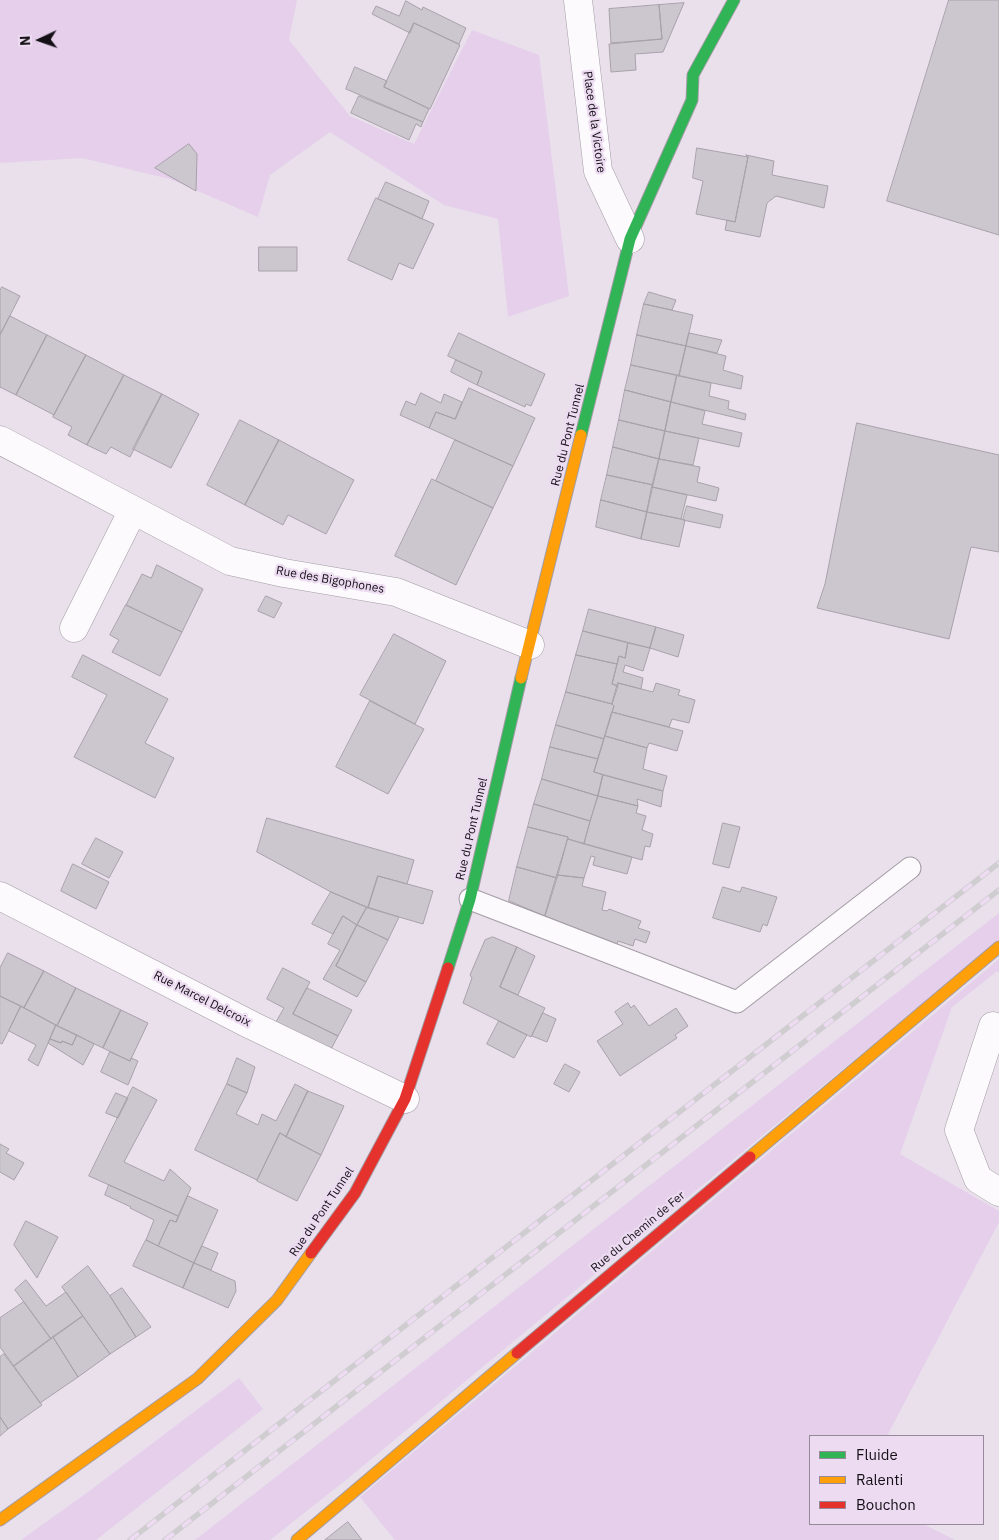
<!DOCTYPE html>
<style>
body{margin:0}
#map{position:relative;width:999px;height:1540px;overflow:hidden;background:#e9e0ec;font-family:"IBM Plex Sans",sans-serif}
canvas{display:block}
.legend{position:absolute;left:809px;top:1435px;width:175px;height:90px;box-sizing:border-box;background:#ecdbf1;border:1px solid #968999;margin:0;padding:6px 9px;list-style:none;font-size:15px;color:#150f16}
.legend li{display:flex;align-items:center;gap:10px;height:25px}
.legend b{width:25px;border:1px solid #968999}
.north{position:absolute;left:15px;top:15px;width:50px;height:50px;-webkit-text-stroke:4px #ecdbf1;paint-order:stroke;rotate:267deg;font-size:14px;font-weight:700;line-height:20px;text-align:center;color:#150f16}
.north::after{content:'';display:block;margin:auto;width:18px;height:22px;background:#150f16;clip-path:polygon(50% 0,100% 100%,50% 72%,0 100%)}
</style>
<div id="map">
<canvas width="999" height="1540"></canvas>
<ul class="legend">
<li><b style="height:6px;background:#30b455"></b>Fluide</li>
<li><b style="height:6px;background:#ff9f0a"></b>Ralenti</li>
<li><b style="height:6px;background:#e5322d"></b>Bouchon</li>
</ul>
<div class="north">N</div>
</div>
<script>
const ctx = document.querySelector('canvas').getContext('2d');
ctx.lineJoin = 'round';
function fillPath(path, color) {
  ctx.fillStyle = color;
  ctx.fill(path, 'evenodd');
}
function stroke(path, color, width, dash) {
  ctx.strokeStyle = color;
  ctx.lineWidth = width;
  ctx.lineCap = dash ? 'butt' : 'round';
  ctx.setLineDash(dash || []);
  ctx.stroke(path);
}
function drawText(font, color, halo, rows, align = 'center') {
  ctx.font = font + ' "IBM Plex Sans",sans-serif';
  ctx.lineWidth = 4.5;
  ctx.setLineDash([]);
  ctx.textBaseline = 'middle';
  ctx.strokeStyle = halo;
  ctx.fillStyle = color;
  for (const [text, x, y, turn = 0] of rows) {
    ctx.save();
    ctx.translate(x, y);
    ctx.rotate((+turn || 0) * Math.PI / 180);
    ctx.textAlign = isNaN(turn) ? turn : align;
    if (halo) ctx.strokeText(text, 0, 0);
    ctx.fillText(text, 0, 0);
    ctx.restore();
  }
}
fillPath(new Path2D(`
 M 0,0 L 297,0 L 289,40 L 350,116 L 414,144 L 472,30 L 539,55 L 569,296 L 508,317 L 498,219 L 444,205 L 330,132 L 270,175 L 258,217 L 170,179 L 82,158 L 0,163 Z
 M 999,913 L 999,940 L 346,1480 L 270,1540 L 195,1540 Z
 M 999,959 L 999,973 L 997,971 L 952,1007 L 900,1154 L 999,1211 L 999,1222 L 887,1436 L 810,1436 L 810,1524 L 923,1524 L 955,1540 L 395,1540 L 360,1497 Z
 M 239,1378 L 263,1409 L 96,1540 L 21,1540 L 88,1492 Z`), '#e5cfeb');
const building = new Path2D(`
 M 949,0 L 999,0 L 999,235 L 887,201 Z
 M 406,1 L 422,10 L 423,7 L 466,28 L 459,44 L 414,23 L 410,33 L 372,14 L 376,6 L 399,16 Z
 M 684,3 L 663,52 L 635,54 L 636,70 L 611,72 L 609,44 L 662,39 L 659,5 Z
 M 659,5 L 662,39 L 611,43 L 609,9 Z
 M 414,23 L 460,45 L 430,109 L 384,87 Z
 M 355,67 L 387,81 L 384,87 L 429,109 L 423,122 L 346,89 Z
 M 359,96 L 423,122 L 421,127 L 416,124 L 409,140 L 351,113 Z
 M 189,144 L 197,154 L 196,191 L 155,168 Z
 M 697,148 L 748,157 L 735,222 L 696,214 L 703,181 L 693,178 Z
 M 746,155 L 774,161 L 772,175 L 828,186 L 824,208 L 776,196 L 767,203 L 760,237 L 725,230 L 727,220 L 735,222 L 748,157 Z
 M 386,182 L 429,201 L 422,219 L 378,199 Z
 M 376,198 L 434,224 L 413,269 L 399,263 L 392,280 L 348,260 Z
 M 259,247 L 297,247 L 297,271 L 259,271 Z
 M 2,287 L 20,296 L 0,335 L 0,291 Z
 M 649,292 L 676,300 L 672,310 L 644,304 Z
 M 644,304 L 693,315 L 686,346 L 637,335 Z
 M 10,316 L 47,335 L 16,395 L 0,387 L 0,335 Z
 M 459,333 L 545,374 L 531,406 L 526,404 L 525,407 L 477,385 L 482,372 L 448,356 Z
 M 689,333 L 722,340 L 717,353 L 686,346 Z
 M 47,335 L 86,355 L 54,415 L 16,395 Z
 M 637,335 L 686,346 L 679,376 L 631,365 Z
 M 686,346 L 726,356 L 723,370 L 743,376 L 741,389 L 679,376 Z
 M 86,355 L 124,375 L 87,445 L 68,435 L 72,427 L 53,417 Z
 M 456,360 L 482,372 L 477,385 L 451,372 Z
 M 631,365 L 677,375 L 671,402 L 625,390 Z
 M 124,375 L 162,394 L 130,457 L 111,447 L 106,454 L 87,445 Z
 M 677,375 L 711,383 L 709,396 L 729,401 L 728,409 L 746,414 L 745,420 L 671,402 Z
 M 469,388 L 535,418 L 513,466 L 429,428 L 436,412 L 455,419 Z
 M 625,390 L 671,402 L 665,431 L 619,420 Z
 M 421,393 L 441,403 L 444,394 L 462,402 L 455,419 L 436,412 L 429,428 L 400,415 L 406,401 L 415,405 Z
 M 162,394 L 199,414 L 171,468 L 133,449 Z
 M 671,402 L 705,411 L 702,424 L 742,433 L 739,447 L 665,431 Z
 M 240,420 L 279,440 L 245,505 L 207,485 Z
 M 619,420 L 665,431 L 659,459 L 613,447 Z
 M 857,423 L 999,455 L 999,552 L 971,547 L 949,639 L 817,608 L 825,584 Z
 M 665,431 L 699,438 L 693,465 L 659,459 Z
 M 279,440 L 354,480 L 326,534 L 288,515 L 283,525 L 245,505 Z
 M 455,440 L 513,466 L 493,508 L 436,481 Z
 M 613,447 L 659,459 L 653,485 L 607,475 Z
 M 659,459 L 700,467 L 697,482 L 719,488 L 716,501 L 652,487 Z
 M 607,475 L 653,485 L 647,512 L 601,500 Z
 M 432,479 L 493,508 L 456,585 L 395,556 Z
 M 652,487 L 687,495 L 681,519 L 647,512 Z
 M 601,500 L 647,512 L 641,539 L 596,527 Z
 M 687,506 L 723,515 L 720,528 L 683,520 Z
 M 647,512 L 685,520 L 679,547 L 641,539 Z
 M 157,565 L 203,589 L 182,632 L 126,605 L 142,574 L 151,578 Z
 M 266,596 L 282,603 L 274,618 L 258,611 Z
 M 126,605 L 182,632 L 160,676 L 112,652 L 119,640 L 110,635 Z
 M 589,609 L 656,627 L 650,648 L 583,631 Z
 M 656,627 L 684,635 L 678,657 L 650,648 Z
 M 583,631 L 628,643 L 625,658 L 619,656 L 617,664 L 576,655 Z
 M 394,634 L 446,661 L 415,724 L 360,695 Z
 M 628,643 L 650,648 L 643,671 L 625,665 L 623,672 L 643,678 L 641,689 L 618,683 L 618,686 L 612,684 L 619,656 L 625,658 Z
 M 83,655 L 168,699 L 145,743 L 174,758 L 155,798 L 74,757 L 107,695 L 72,677 Z
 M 576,655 L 617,664 L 612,684 L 618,686 L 612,704 L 566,692 Z
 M 618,683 L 653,692 L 656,683 L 680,690 L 678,695 L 695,700 L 689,723 L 672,719 L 669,727 L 612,712 L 614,706 L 612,704 Z
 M 566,692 L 612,704 L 614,706 L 604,739 L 556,725 Z
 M 370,701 L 424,729 L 388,794 L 336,767 Z
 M 612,712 L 683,731 L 677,751 L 649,743 L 647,748 L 605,736 Z
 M 556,725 L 604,739 L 598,759 L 550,747 Z
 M 605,736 L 647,748 L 643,769 L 667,776 L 663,791 L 594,772 Z
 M 550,747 L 598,759 L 594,772 L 603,775 L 598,796 L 542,779 Z
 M 603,775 L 663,791 L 661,807 L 637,799 L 638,806 L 598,796 Z
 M 542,779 L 598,796 L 590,821 L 534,804 Z
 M 598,796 L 638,806 L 636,813 L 646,816 L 642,830 L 653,834 L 650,847 L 645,846 L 642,860 L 584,844 Z
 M 534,804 L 590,821 L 584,844 L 568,839 L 568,837 L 528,827 Z
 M 267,818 L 414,860 L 407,884 L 378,876 L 368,908 L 331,892 L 257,852 Z
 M 723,823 L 740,827 L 729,868 L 713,864 Z
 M 528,827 L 568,837 L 557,878 L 517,867 Z
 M 96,838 L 123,852 L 109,878 L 82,864 Z
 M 568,839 L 632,857 L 627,874 L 593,865 L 595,857 L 591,856 L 584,878 L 557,875 Z
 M 73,864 L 109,882 L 96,909 L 61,891 Z
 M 517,867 L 557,878 L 545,916 L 509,901 Z
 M 557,875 L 584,878 L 582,886 L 606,892 L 602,910 L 607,911 L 609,909 L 641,921 L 638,928 L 650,932 L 646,943 L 635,939 L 633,946 L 618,941 L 617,944 L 545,916 Z
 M 378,876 L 433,891 L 423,924 L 368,908 Z
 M 723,887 L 740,892 L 742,887 L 777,897 L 767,926 L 763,924 L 760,932 L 713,918 Z
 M 331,892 L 367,907 L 357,925 L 343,916 L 333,934 L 312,924 Z
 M 367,907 L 399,917 L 388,940 L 357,925 Z
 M 343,916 L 357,925 L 336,966 L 366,982 L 357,997 L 323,979 L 340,950 L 328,944 Z
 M 357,925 L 388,940 L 366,982 L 336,966 Z
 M 493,937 L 517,947 L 500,987 L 545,1008 L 531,1037 L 463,1003 L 472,978 L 470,975 L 485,940 Z
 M 517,947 L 535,956 L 518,995 L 500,987 Z
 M 8,953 L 44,971 L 24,1008 L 0,996 L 0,968 Z
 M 283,968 L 310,982 L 293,1014 L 338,1036 L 329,1053 L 273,1027 L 284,1008 L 267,999 Z
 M 44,971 L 76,988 L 57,1026 L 24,1008 Z
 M 76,988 L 121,1010 L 103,1048 L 57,1026 Z
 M 307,988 L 352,1010 L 338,1036 L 293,1014 Z
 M 0,996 L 21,1006 L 2,1044 L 0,1043 Z
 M 628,1003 L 631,1008 L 634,1005 L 649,1026 L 676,1008 L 688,1026 L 675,1035 L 677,1038 L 620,1076 L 597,1041 L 623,1024 L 615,1012 Z
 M 21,1006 L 56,1025 L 38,1066 L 28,1060 L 36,1045 L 9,1031 Z
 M 121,1010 L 148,1023 L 130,1061 L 103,1048 Z
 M 543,1013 L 556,1019 L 547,1042 L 532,1036 Z
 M 499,1021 L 527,1035 L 514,1058 L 487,1044 Z
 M 56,1025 L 77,1035 L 72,1045 L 62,1041 L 61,1043 L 50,1039 Z
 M 77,1035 L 94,1044 L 83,1065 L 48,1043 L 50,1039 L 61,1043 L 62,1041 L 72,1045 Z
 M 110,1052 L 130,1061 L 131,1058 L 138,1061 L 128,1085 L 101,1072 Z
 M 237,1058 L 255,1067 L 247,1093 L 227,1084 Z
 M 565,1064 L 580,1072 L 569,1092 L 554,1084 Z
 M 227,1084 L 247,1093 L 236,1114 L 258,1125 L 262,1114 L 276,1121 L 295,1084 L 308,1091 L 286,1137 L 280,1133 L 257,1180 L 195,1150 Z
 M 133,1087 L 157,1100 L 124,1162 L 164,1181 L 170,1169 L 191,1188 L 178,1216 L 89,1176 Z
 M 308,1091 L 344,1106 L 321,1155 L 286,1137 Z
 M 116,1093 L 128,1098 L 118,1118 L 106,1113 Z
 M 280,1133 L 321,1155 L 297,1201 L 257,1181 Z
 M 0,1144 L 9,1149 L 6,1153 L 24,1163 L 14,1180 L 0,1172 Z
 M 109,1185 L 178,1216 L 176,1222 L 170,1220 L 158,1246 L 146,1240 L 154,1220 L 130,1208 L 131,1207 L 105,1195 Z
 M 188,1196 L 218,1210 L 194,1263 L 158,1246 L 170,1220 L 176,1222 Z
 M 26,1221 L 58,1237 L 37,1278 L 14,1245 Z
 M 146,1240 L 194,1263 L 183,1288 L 133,1266 Z
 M 202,1246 L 218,1253 L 211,1270 L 194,1263 Z
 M 194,1263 L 235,1281 L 236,1291 L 228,1308 L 183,1288 Z
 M 88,1266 L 110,1296 L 136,1337 L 110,1354 L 62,1287 Z
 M 26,1280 L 46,1306 L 66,1292 L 83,1316 L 51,1339 L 15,1290 Z
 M 122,1288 L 151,1327 L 136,1337 L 110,1296 Z
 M 24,1302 L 51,1339 L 14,1366 L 0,1347 L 0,1318 Z
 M 83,1316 L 110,1354 L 78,1377 L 53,1337 Z
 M 53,1337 L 78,1377 L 40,1403 L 14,1366 Z
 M 4,1354 L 42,1405 L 8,1429 L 0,1417 L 0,1357 Z
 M 0,1417 L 8,1429 L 0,1436 Z
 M 348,1522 L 362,1540 L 325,1540 Z`);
fillPath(building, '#ccc6cf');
stroke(building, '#a8a1aa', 1);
const lane = new Path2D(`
 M 470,899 L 737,1002 L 910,868`);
const street = new Path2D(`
 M 578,0 L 598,171 L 630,239
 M 0,440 L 230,561 L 284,573 L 396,592 L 530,645
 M 74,628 L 133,510
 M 0,896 L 251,1025 L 405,1099
 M 993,1026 L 959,1130 L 978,1179 L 999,1192`);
const fast = new Path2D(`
 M 581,435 L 630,239 L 692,100 L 693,75 L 734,0
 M 448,968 L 470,899 L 521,678`);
const slow = new Path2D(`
 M 521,678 L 581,435
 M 750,1157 L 999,947
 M 0,1520 L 197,1379 L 277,1300 L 311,1253
 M 297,1540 L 517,1353`);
const jam = new Path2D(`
 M 311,1253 L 355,1193 L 405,1099 L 448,968
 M 517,1353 L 750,1157`);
stroke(lane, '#a39ca5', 23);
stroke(street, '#a39ca5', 29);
stroke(fast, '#a39ca5', 13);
stroke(slow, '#a39ca5', 13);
stroke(jam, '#a39ca5', 13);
stroke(lane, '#fcfafc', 21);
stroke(street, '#fcfafc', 28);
stroke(fast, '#30b455', 11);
stroke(slow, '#ff9f0a', 11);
stroke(jam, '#e5322d', 11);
const rail = new Path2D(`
 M 130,1540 L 999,863
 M 165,1540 L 999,890`);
stroke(rail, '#d0cdd1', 5.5);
stroke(rail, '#ecdbf1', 4, [11]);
drawText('12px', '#150f16', '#ecdbf1', [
 ["Place de la Victoire",594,122,82],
 ["Rue du Pont Tunnel",568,435,-76],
 ["Rue des Bigophones",330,580,10],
 ["Rue du Pont Tunnel",472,829,-77],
 ["Rue Marcel Delcroix",202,999,27],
 ["Rue du Pont Tunnel",322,1212,-56],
 ["Rue du Chemin de Fer",638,1232,-40]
]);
</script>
